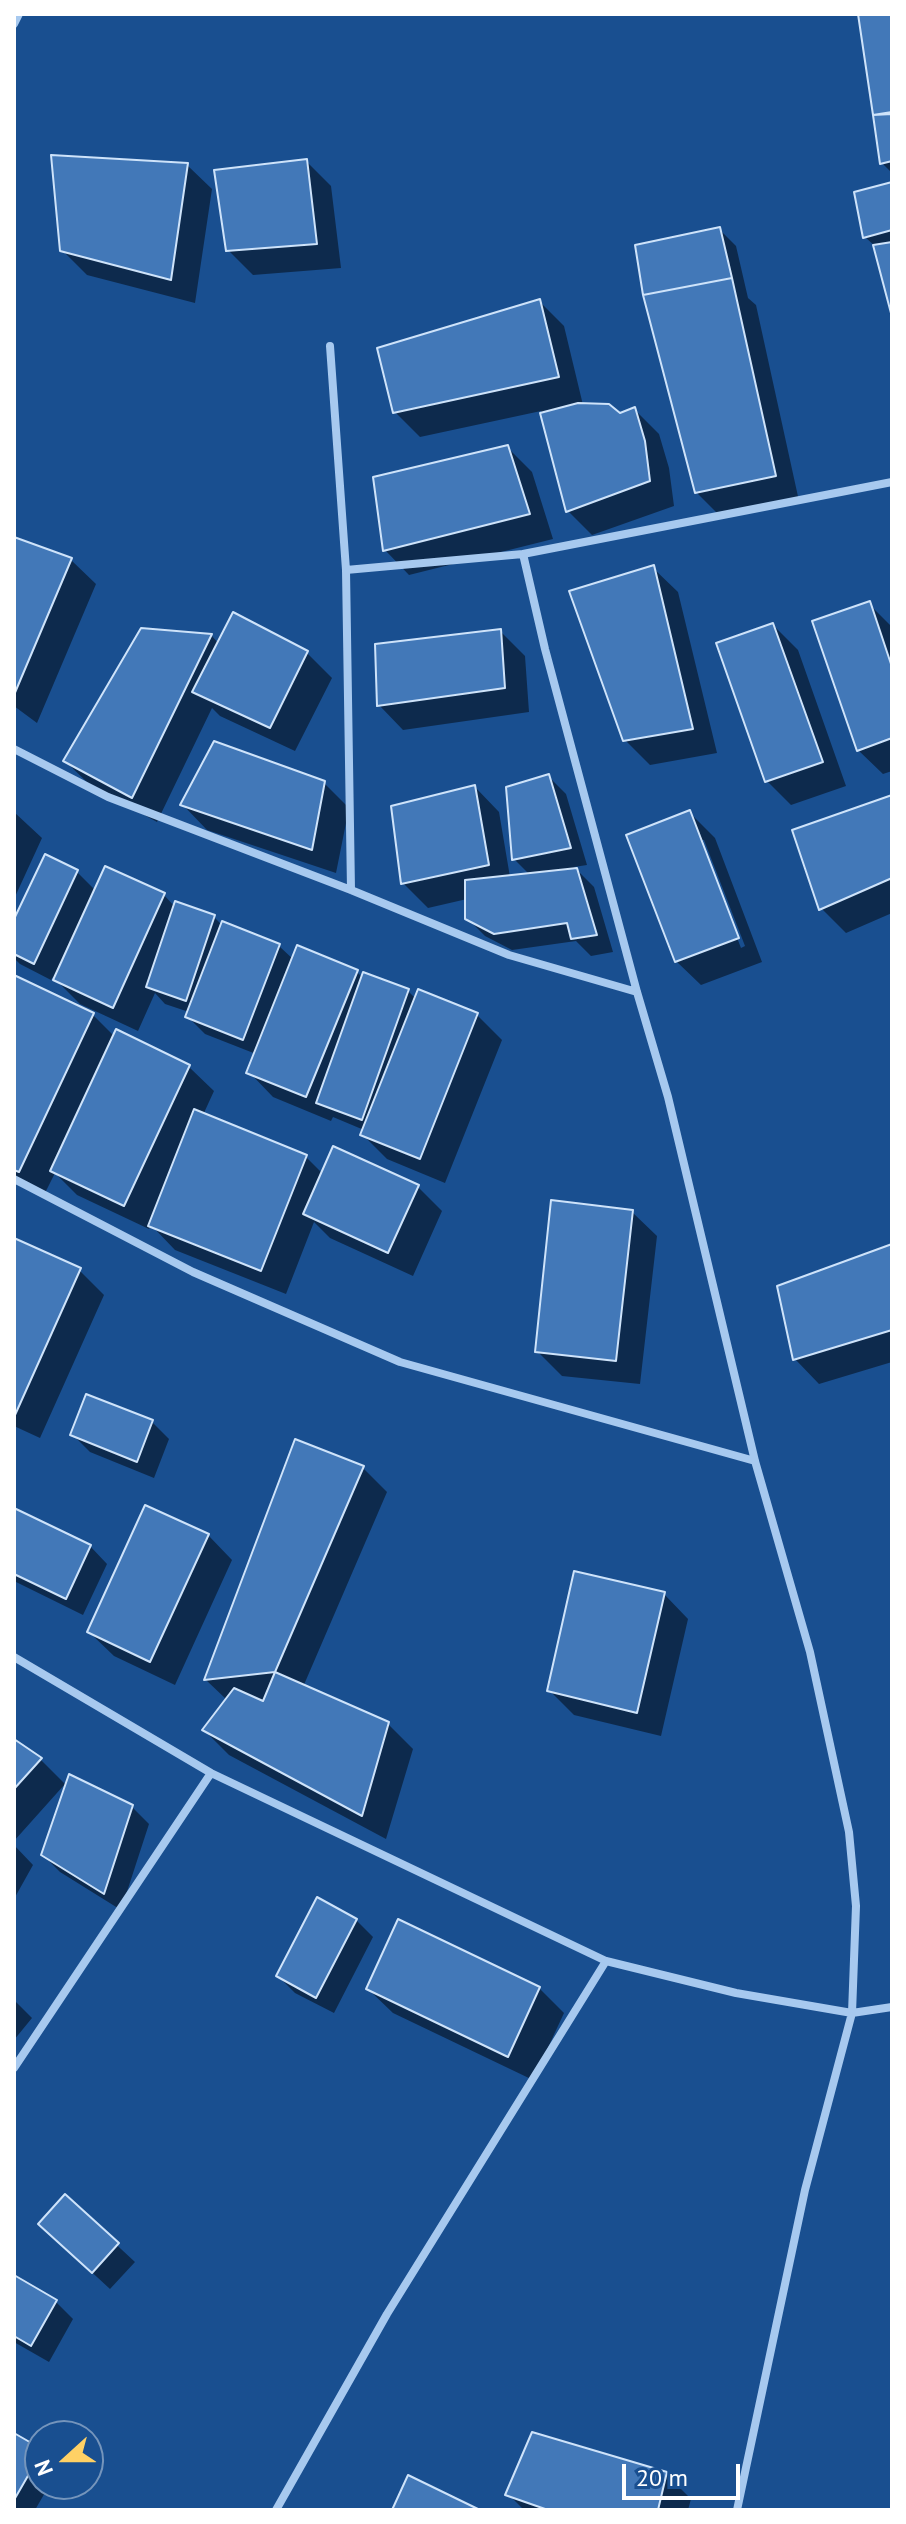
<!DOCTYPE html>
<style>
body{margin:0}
#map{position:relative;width:906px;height:2524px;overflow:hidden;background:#194f90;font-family:"PT Sans",sans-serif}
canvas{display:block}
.frame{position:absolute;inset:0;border:16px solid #fff;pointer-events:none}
.north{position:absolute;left:24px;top:2420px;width:80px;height:80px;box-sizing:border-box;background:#194f90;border:2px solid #7595bc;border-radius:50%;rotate:249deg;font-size:22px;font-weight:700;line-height:32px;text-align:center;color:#fff}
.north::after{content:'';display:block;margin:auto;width:28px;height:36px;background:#ffd165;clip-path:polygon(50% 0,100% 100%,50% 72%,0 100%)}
.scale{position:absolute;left:622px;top:2464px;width:118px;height:36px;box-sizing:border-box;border:4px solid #fff;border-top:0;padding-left:10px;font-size:24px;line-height:28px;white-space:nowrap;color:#fff;-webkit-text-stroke:6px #194f90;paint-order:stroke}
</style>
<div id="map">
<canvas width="906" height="2524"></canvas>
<div class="frame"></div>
<div class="north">N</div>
<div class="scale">20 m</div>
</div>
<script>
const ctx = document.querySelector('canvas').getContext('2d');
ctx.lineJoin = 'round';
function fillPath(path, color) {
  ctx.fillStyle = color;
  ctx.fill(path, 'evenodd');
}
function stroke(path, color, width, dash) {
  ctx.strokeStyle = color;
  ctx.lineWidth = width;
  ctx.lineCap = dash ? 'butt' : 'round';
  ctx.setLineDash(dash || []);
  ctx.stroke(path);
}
fillPath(new Path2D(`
 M 860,14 L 892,14 L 892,173 L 882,163 Z
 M 306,161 L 331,186 L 341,268 L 253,275 L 228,250 Z
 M 187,165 L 212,189 L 195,303 L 87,275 L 62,250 Z
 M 892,184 L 892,309 L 876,247 L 865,237 Z
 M 719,229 L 736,246 L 748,298 L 756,305 L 799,501 L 721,517 L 696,492 Z
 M 539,301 L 564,326 L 583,405 L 619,415 L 635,410 L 659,434 L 669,468 L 674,506 L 592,535 L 568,511 L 541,411 L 420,437 L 395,412 Z
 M 507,447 L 532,472 L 553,539 L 409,575 L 385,550 Z
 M 14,539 L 71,560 L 96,584 L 37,723 L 14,706 Z
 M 653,568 L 678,592 L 717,753 L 650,765 L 625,740 Z
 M 869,604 L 892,627 L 892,771 L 883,774 L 858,750 Z
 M 234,615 L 307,653 L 332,678 L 295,751 L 220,716 L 212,708 L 157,822 L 90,785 L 65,761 L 211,635 L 219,644 Z
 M 773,625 L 798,650 L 846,786 L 791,805 L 767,781 Z
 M 500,631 L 525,656 L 529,712 L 403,730 L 379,705 Z
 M 549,777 L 566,794 L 587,865 L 574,867 L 594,887 L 613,952 L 591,956 L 576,941 L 512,950 L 485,936 L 467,918 L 467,899 L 428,908 L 403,883 L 475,787 L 499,812 L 510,877 L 530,875 L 514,859 Z
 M 324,783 L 349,808 L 336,873 L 207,830 L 183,805 Z
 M 892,797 L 892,913 L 846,933 L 821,908 Z
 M 14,812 L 42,838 L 14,899 Z
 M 690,813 L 715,838 L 762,962 L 701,985 L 676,961 ZM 699,840 L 704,840 L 745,946 L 741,948 Z
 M 77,872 L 96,891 L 164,895 L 175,907 L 214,917 L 223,926 L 279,946 L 294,960 L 357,972 L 363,978 L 408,991 L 416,999 L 477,1015 L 502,1040 L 445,1183 L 387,1159 L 362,1134 L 364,1130 L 333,1117 L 331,1121 L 273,1097 L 249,1072 L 256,1054 L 205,1034 L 187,1016 L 189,1012 L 165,1004 L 155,993 L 138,1031 L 80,1004 L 53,977 L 51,980 L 20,964 L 14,958 L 14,924 Z
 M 14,977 L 93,1015 L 115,1037 L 189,1067 L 214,1091 L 203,1115 L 306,1157 L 323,1174 L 418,1187 L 442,1211 L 413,1276 L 330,1238 L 314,1222 L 286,1294 L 175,1250 L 151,1225 L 149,1229 L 77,1195 L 55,1173 L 44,1195 L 14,1180 Z
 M 632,1212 L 657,1236 L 640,1384 L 562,1376 L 537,1351 Z
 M 14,1240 L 79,1270 L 104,1295 L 40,1438 L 14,1426 Z
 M 892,1246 L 892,1362 L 819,1384 L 795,1359 Z
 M 152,1422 L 169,1439 L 154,1478 L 90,1452 L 73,1435 Z
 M 363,1468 L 387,1492 L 303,1687 L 388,1724 L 413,1749 L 386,1839 L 229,1755 L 204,1730 L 227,1700 L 206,1680 Z
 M 14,1510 L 90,1546 L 107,1564 L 83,1615 L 14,1581 Z
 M 208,1535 L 232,1560 L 175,1685 L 114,1656 L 89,1632 Z
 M 664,1594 L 688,1619 L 661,1736 L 574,1715 L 549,1690 Z
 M 14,1742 L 40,1759 L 65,1784 L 14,1841 Z
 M 132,1807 L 149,1824 L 121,1910 L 60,1872 L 43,1855 Z
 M 14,1845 L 33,1865 L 14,1899 Z
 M 356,1920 L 373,1937 L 334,2013 L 295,1993 L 278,1976 Z
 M 539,1988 L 564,2013 L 533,2080 L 393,2013 L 368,1989 Z
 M 14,2000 L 32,2018 L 14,2040 Z
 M 65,2197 L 135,2262 L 110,2289 L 58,2241 Z
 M 14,2277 L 56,2302 L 73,2319 L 49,2362 L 14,2342 Z
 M 14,2433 L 40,2450 L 40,2484 L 50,2484 L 35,2510 L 14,2510 Z
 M 666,2474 L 691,2499 L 688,2510 L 524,2510 L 508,2494 Z`), '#0007');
const building = new Path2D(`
 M 858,14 L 892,14 L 892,112 L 873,115 Z
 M 892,114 L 892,161 L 880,164 L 873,115 Z
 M 51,155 L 188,163 L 171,280 L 60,251 Z
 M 307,159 L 317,244 L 226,251 L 214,170 Z
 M 892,182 L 892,230 L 863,238 L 854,192 Z
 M 720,227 L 732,278 L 643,295 L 635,245 Z
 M 892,242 L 892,317 L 873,245 Z
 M 732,278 L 776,476 L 695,493 L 643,295 Z
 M 540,299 L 559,377 L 393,413 L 377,348 Z
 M 578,403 L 609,404 L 620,413 L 635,407 L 645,441 L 650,481 L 566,512 L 540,413 Z
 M 508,445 L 530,514 L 383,551 L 373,477 Z
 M 14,537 L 72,558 L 14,695 Z
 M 654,565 L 693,729 L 623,741 L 569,591 Z
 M 870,601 L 892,667 L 892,738 L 857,751 L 812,621 Z
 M 233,612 L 308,651 L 270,728 L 192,692 Z
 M 773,623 L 823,762 L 765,782 L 716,643 Z
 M 141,628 L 212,634 L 132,798 L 63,761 Z
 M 501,629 L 505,688 L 377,706 L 375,644 Z
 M 214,741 L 325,781 L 312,850 L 180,805 Z
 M 549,774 L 571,848 L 512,860 L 506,787 Z
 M 475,785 L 489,865 L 401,884 L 391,806 Z
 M 892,795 L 892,878 L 819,910 L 792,830 Z
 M 690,810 L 739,938 L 675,962 L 626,835 Z
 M 45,854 L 78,870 L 34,964 L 14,954 L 14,919 Z
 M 105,866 L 165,893 L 113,1008 L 53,980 Z
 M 577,868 L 597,935 L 571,939 L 567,923 L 494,934 L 465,919 L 465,880 Z
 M 175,901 L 215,915 L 186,1001 L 146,987 Z
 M 222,921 L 280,944 L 243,1040 L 185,1017 Z
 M 297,945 L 358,970 L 306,1097 L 246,1073 Z
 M 363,972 L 409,989 L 362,1120 L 316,1103 Z
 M 14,975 L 94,1013 L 19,1172 L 14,1170 Z
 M 418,989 L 478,1013 L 420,1159 L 360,1135 Z
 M 116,1029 L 190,1065 L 124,1206 L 50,1171 Z
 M 194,1109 L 307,1155 L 261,1271 L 148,1226 Z
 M 333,1146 L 419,1185 L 388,1253 L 303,1214 Z
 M 551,1200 L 633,1210 L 616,1361 L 535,1352 Z
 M 14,1238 L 81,1268 L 15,1415 L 14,1414 Z
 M 892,1244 L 892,1330 L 793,1360 L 777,1286 Z
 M 86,1394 L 153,1420 L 137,1462 L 70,1435 Z
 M 295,1439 L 364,1466 L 275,1672 L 204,1680 Z
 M 145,1505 L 209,1534 L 150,1662 L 87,1632 Z
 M 14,1508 L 91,1545 L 66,1599 L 14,1574 Z
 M 574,1571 L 665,1592 L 637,1713 L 547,1691 Z
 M 275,1672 L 389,1722 L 362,1816 L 202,1730 L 234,1688 L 263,1701 Z
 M 14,1739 L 42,1758 L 14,1789 Z
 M 69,1774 L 133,1805 L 104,1894 L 41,1855 Z
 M 317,1897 L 357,1919 L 316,1998 L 276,1976 Z
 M 398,1919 L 540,1987 L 508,2057 L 366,1989 Z
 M 65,2194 L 119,2243 L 92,2273 L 38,2224 Z
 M 14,2275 L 57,2300 L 31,2346 L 14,2336 Z
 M 532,2432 L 667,2472 L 658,2510 L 548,2510 L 505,2495 Z
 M 14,2433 L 40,2448 L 40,2455 L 14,2500 Z
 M 408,2475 L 480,2510 L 392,2510 Z`);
fillPath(building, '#4278b8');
stroke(building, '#cee3fa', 2);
stroke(new Path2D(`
 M 14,24 L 19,14
 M 330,346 L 346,570 L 351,890
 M 523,554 L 545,649 L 637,992 L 668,1097 L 755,1461 L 810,1652 L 849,1832 L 856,1906 L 852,2013 L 805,2190 L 737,2510
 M 346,570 L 523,554 L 892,482
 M 14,749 L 108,797 L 351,890 L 509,955 L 637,992
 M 14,1179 L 193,1272 L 400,1362 L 755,1461
 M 14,1657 L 211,1773 L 606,1961 L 736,1993 L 852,2013 L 892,2007
 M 14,2068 L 211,1773
 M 276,2510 L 387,2314 L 606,1961`), '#a7c9ef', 8);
</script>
